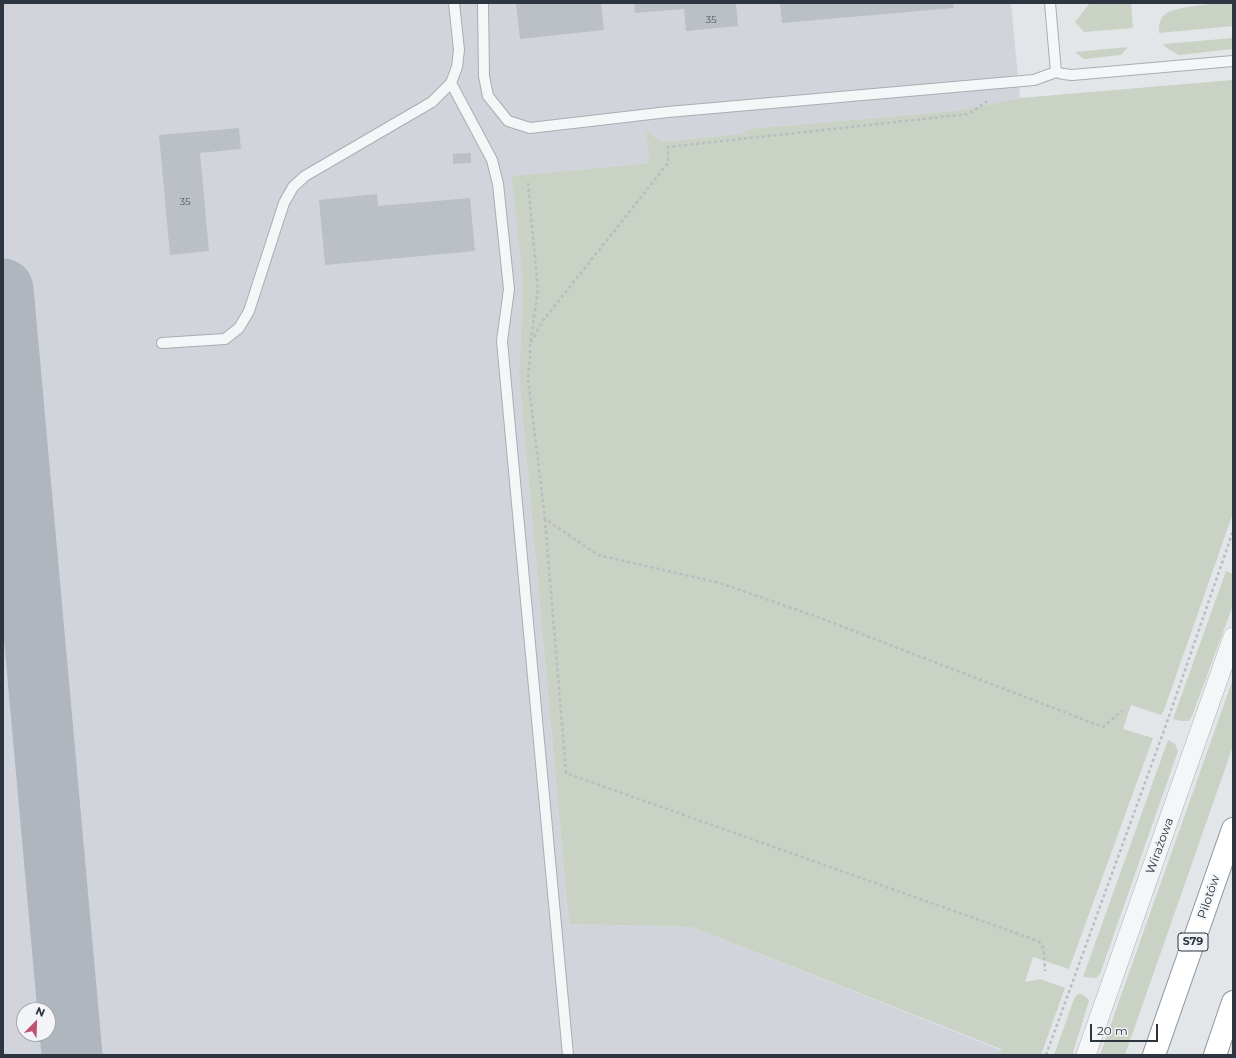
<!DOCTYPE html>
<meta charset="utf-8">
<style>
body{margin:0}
#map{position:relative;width:1236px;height:1058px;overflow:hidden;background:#e2e6e9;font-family:Montserrat,sans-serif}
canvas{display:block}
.frame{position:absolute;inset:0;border:4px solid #2c3540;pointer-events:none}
.north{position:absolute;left:16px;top:1002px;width:40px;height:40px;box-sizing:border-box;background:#f2f4f7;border:1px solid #a3a8ae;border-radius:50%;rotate:23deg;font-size:11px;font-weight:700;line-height:16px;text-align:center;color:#2c3540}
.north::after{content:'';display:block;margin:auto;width:14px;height:18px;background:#c25472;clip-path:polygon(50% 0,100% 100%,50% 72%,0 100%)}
.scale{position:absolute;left:1090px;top:1024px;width:68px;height:18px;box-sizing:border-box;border:2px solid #2c3540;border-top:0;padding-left:5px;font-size:12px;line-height:14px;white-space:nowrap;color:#2c3540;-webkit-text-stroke:3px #f2f4f7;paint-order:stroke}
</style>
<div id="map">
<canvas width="1236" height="1058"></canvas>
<div class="frame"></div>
<div class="north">N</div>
<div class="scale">20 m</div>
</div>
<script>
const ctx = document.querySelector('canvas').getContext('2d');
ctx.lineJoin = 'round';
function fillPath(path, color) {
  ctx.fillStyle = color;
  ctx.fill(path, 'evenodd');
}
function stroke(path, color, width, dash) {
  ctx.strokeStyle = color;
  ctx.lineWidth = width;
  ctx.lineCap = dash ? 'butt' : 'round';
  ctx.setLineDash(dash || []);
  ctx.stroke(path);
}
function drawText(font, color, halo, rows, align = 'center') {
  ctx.font = font + ' Montserrat,sans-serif';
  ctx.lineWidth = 4;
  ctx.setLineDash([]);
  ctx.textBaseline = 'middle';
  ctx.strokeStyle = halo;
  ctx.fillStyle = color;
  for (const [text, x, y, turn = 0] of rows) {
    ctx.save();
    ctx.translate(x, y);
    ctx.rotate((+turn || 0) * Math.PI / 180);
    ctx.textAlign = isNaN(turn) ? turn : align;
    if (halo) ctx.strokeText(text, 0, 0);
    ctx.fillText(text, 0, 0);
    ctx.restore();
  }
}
fillPath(new Path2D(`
 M 3,3 L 1011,3 L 1020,98 L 955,111 L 748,129 L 741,134 L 662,142 L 646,131 L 649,163 L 513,176 L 523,286 L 519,375 L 569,924 L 692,927 L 1001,1050 L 1000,1055 L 3,1055 ZM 24,1010 L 48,1010 L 48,1034 L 24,1034 Z`), '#d1d5db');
fillPath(new Path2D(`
 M 1090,3 L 1131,3 L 1133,28 L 1084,32 L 1075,22 Z
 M 1233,3 L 1233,26 L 1159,33 C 1159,27 1159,21 1163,16 C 1171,6 1220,3 1233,3 Z
 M 1233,38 L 1233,49 L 1179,55 L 1168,49 L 1163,44 Z
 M 1128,47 L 1121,55 L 1084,59 L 1075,52 Z
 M 1233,80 L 1233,513 L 1164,710 L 1161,715 L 1131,705 L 1123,729 L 1153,738 L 1069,969 L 1033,957 L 1025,982 L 1040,979 L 1065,988 L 1041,1055 L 1000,1055 L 1001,1049 L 692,927 L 569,924 L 519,375 L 523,286 L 512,176 L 649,163 L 646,131 L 662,142 L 741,134 L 748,129 L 955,111 L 1020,98 Z
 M 1226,571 L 1233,574 L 1233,605 L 1192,716 L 1189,721 L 1181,721 L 1173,719 Z
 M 1233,679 L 1233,746 L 1125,1055 L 1100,1055 Z
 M 1168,740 L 1175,744 L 1178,751 L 1100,974 L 1096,978 L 1083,977 Z
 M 1078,994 C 1083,994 1086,996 1089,1001 L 1073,1052 L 1074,1055 L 1054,1055 L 1074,999 Z`), '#c9d2c4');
stroke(new Path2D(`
 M 3,289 L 72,1055`), '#b0b6bd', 61);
fillPath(new Path2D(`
 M 516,3 L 601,3 L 604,30 L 520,39 Z
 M 634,3 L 736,3 L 738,26 L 686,31 L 684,9 L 635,13 Z
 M 780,3 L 953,3 L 954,8 L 782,23 Z
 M 239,128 L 241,149 L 200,153 L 209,251 L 170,255 L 159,135 Z
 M 471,153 L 471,163 L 453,164 L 453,154 Z
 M 377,194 L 378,206 L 470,198 L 475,251 L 325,265 L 319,200 Z`), '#bac0c6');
const service = new Path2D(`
 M 483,3 L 484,76 L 488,96 L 508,121 L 530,128 L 668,112 L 1034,80 L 1056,72 L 1063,74 L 1072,75 L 1233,61
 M 1050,3 L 1056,72
 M 451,83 L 492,160 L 498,184 L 509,289 L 502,341 L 568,1055
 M 162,343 L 225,339 L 239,328 L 249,311 L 284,203 L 293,187 L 305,176 L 432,102 L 451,83 L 457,67 L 459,50 L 454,3`);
const minor = new Path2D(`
 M 1086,1055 L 1233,637`);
const motorway = new Path2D(`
 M 1154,1055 L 1233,829
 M 1215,1055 L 1233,1002`);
stroke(service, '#a8adb3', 12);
stroke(minor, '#a8adb3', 20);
stroke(motorway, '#8b959f', 24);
stroke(new Path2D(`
 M 528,183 L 538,290 L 530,345 L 530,358 L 528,379 L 545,519 L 598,555 L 720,583 L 820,618 L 1103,727 L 1122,711
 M 531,342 L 542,322 L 668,163 L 668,147 L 969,114 L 987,101
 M 545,519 L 566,773 L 1038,941 C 1046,946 1044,961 1045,971
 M 1046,1055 L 1166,725 L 1233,531`), '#b9bcc1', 2.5, [3, 3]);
stroke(service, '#f5f6f8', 10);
stroke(minor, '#f5f6f8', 19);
stroke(motorway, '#fff', 22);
drawText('10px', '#505862', null, [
 ["35",711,20],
 ["35",185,202]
]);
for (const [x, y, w] of [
 [1193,942,30]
]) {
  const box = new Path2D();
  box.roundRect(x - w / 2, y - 9, w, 18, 3);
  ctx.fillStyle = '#f2f4f7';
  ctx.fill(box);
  stroke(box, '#2c3540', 1);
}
drawText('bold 11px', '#2c3540', null, [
 ["S79",1193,942]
]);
drawText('12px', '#2c3540', '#f2f4f7', [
 ["Wirażowa",1160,846,-70],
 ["Pilotów",1209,897,-71]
]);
</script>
